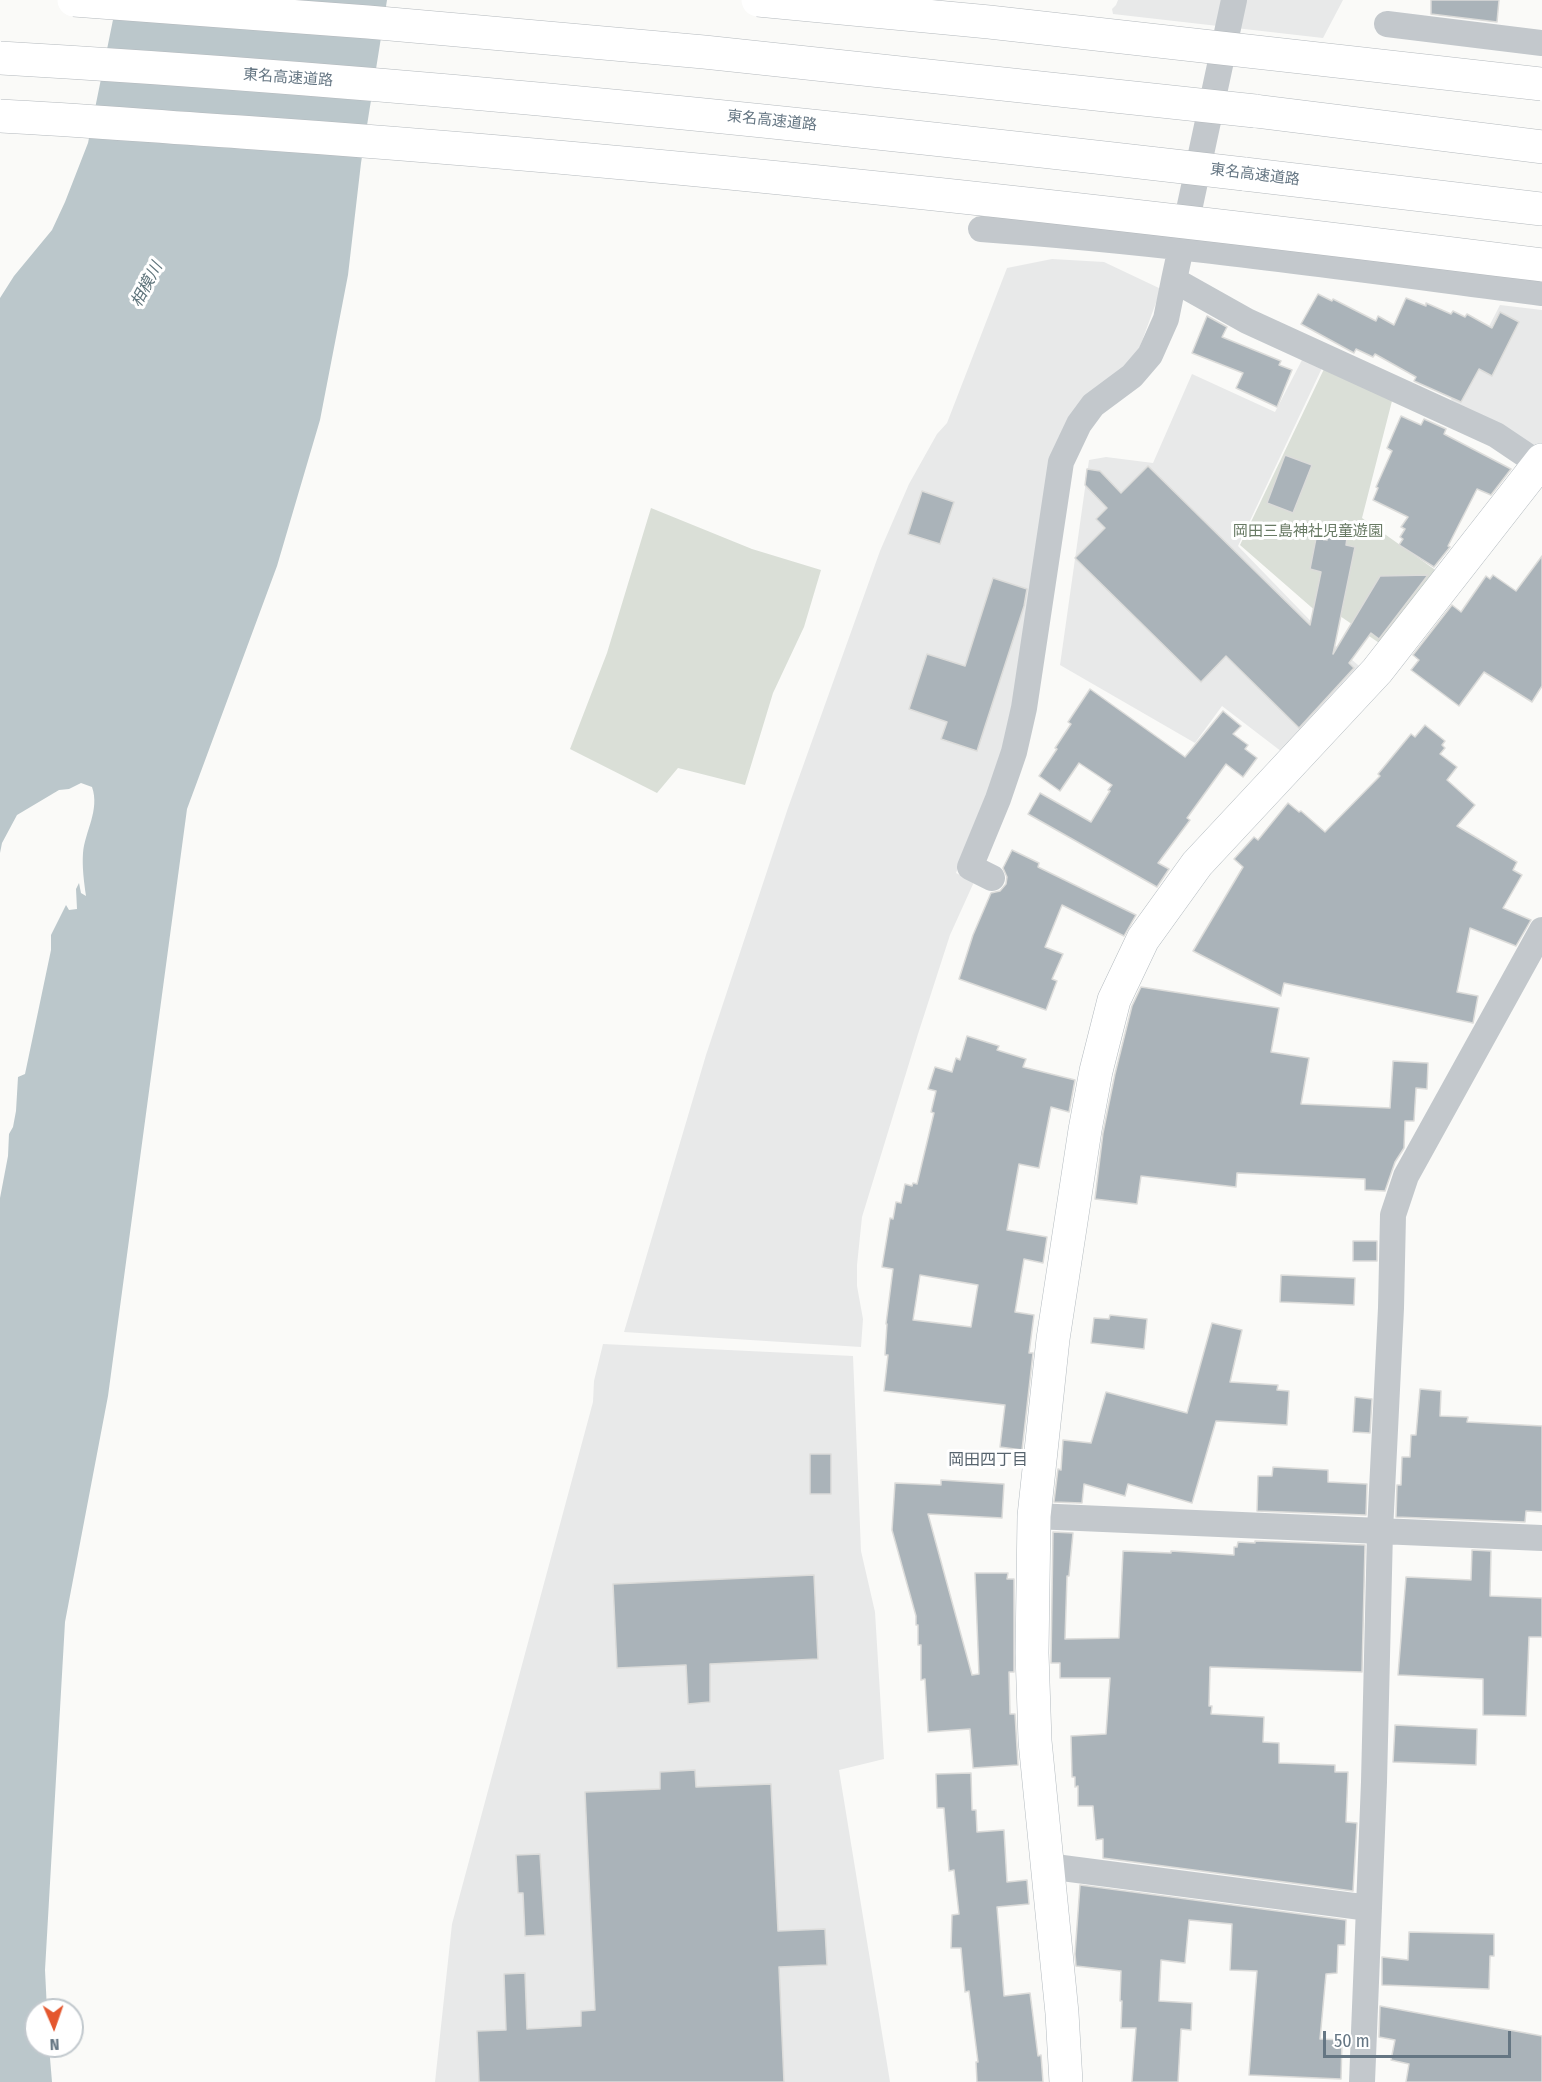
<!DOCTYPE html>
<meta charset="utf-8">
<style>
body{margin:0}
#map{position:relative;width:1542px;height:2082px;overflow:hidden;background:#fafaf8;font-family:"Fira Sans Condensed",sans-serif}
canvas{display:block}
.north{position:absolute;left:24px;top:1998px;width:60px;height:60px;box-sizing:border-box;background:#fff;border:2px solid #c1c8cd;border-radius:50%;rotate:178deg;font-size:16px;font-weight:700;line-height:24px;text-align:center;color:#657683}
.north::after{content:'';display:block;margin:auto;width:21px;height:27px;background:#e4572e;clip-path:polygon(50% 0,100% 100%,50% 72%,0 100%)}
.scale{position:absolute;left:1323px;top:2031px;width:188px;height:27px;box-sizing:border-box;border:3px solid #657683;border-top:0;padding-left:8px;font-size:18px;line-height:21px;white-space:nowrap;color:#657683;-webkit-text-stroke:4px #fff;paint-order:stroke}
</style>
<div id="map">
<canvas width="1542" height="2082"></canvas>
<div class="north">N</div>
<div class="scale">50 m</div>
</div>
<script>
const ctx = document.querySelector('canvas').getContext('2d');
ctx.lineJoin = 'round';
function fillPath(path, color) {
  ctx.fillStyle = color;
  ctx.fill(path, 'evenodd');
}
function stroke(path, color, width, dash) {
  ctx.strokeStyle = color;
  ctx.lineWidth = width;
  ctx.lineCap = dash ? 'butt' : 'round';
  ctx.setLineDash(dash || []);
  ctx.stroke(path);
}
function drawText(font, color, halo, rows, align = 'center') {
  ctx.font = font + ' "Fira Sans Condensed","Noto Sans JP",sans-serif';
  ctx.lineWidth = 6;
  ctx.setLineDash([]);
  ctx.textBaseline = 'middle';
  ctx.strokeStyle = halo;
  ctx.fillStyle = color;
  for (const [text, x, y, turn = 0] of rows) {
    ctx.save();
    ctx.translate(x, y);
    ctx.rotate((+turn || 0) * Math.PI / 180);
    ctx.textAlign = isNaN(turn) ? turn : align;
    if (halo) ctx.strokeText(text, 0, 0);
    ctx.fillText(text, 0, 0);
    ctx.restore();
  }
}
fillPath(new Path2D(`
 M 1118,0 L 1343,0 L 1323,38 L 1113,14 L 1112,9 L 1116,5 Z
 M 1052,259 L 1104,262 L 1161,289 L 1138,352 L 1131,362 L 1078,407 L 1006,745 L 956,873 L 974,882 L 950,935 L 918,1034 L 862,1217 L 857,1265 L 857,1286 L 863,1319 L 861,1347 L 624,1332 L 706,1055 L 788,808 L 880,551 L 909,484 L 937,434 L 947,423 L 1007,268 Z
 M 1500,305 L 1542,310 L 1542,444 L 1539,448 L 1451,400 Z
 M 1303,358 L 1322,368 L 1238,546 L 1330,641 L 1365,671 L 1286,755 L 1222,706 L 1195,743 L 1060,665 L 1089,460 L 1106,457 L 1153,463 L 1192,374 L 1275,412 Z
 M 603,1344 L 853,1356 L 861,1551 L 875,1612 L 884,1759 L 839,1770 L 890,2082 L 435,2082 L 452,1924 L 593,1402 L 594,1381 Z`), '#e8e9e9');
fillPath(new Path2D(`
 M 1324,369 L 1392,401 L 1362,518 L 1441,574 L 1385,647 L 1340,616 L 1326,620 L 1240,545 Z
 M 651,508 L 752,549 L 821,570 L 804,627 L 773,693 L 745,785 L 678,768 L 657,793 L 570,749 L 607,653 Z`), '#dadfd7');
fillPath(new Path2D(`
 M 117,0 L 387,0 L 361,163 L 348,275 L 320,420 L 277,566 L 187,809 L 108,1396 L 65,1622 L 45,1970 L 47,2010 L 36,2010 L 36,2046 L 49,2046 L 52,2082 L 0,2082 L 0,1198 L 8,1156 L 9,1134 L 13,1127 L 16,1111 L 18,1077 L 25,1074 L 51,950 L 51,935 L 66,905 L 69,910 L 77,909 L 76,889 L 79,883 L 81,893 L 86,896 C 84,882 82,867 83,853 C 85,831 100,810 92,787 L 81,783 L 69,789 L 59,790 L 17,815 L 2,843 L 0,853 L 0,298 L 14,276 L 52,230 L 65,202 L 88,143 Z`), '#bbc7cb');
const building = new Path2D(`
 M 1431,0 L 1499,0 L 1497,22 L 1431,14 Z
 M 1318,294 L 1332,301 L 1333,299 L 1376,321 L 1378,316 L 1394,325 L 1406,298 L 1426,306 L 1426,303 L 1451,314 L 1453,311 L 1465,317 L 1467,314 L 1492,328 L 1500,312 L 1519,322 L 1492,376 L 1479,369 L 1461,402 L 1414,381 L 1416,377 L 1375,354 L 1373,357 L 1356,349 L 1354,353 L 1301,324 Z
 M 1207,316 L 1227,327 L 1222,337 L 1281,361 L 1279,365 L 1292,370 L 1277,407 L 1236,388 L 1243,373 L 1192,353 Z
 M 1401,416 L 1421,425 L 1424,419 L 1446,429 L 1444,434 L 1511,469 L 1491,495 L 1477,489 L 1448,546 L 1450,547 L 1434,567 L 1399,545 L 1403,539 L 1400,537 L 1405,529 L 1401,527 L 1408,517 L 1373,500 L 1378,488 L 1376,487 L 1392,451 L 1387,448 Z
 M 1285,455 L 1312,465 L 1293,513 L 1267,503 Z
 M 1148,466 L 1310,625 L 1321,572 L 1310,569 L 1316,538 L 1327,540 L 1328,534 L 1347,538 L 1346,545 L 1355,547 L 1333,654 L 1380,576 L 1428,575 L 1379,639 L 1371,633 L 1349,663 L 1354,668 L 1299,728 L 1226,656 L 1201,682 L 1075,558 L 1105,528 L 1096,519 L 1107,508 L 1085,485 L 1087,469 L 1100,471 L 1121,493 Z
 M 922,491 L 954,502 L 940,544 L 908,534 Z
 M 1542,556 L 1542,686 L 1532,702 L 1484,672 L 1459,706 L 1411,670 L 1419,660 L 1413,655 L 1452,605 L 1461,612 L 1486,576 L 1490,579 L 1493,575 L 1516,591 Z
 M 993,578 L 1027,589 L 1024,606 L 977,751 L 941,739 L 947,722 L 909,709 L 927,654 L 965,666 Z
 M 1090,689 L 1185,757 L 1223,711 L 1241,726 L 1233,734 L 1248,745 L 1245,749 L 1257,758 L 1243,777 L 1226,764 L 1187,818 L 1190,820 L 1158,863 L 1169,869 L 1157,887 L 1028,814 L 1040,793 L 1091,822 L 1110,791 L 1108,790 L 1112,785 L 1079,763 L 1060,791 L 1039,776 L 1057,749 L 1055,748 L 1071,724 L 1068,722 Z
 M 1425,725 L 1445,741 L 1442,745 L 1445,748 L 1440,754 L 1457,767 L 1447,780 L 1475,805 L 1457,826 L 1517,862 L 1513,870 L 1522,875 L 1503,908 L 1531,920 L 1516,946 L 1470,928 L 1457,992 L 1478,996 L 1473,1023 L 1284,983 L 1281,996 L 1193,951 L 1243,867 L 1234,859 L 1254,837 L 1258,840 L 1288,803 L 1299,812 L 1301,811 L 1325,832 L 1380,776 L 1378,774 L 1411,734 L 1415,737 Z
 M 1012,850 L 1039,863 L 1038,867 L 1136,915 L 1124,936 L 1062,905 L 1045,947 L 1063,954 L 1052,979 L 1057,981 L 1046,1010 L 959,979 L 973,935 L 991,893 L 1000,891 L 1006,884 L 1007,877 L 1003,868 Z
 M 1141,987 L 1279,1008 L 1271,1052 L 1309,1058 L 1301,1104 L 1390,1108 L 1393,1061 L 1428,1063 L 1427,1089 L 1416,1088 L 1414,1121 L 1405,1121 L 1404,1148 L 1395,1162 L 1385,1191 L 1365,1190 L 1365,1179 L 1237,1173 L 1236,1187 L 1141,1176 L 1137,1204 L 1095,1199 L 1103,1133 L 1115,1074 L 1132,1006 Z
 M 967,1036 L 999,1046 L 997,1050 L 1026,1059 L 1023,1067 L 1075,1080 L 1069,1112 L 1051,1107 L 1039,1168 L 1019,1164 L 1007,1230 L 1047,1237 L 1043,1263 L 1024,1259 L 1015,1312 L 1034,1315 L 1029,1353 L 1033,1353 L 1022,1450 L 1000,1447 L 1005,1405 L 884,1391 L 888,1355 L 885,1355 L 887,1324 L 886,1324 L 893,1269 L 882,1267 L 890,1218 L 893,1219 L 896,1202 L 901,1203 L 905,1184 L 912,1186 L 913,1183 L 917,1184 L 934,1113 L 931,1112 L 936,1091 L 928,1089 L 935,1067 L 952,1072 L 956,1058 L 960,1060 ZM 920,1275 L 978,1285 L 971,1327 L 913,1320 Z
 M 1353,1241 L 1377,1241 L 1377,1261 L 1353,1261 Z
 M 1281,1275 L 1355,1278 L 1354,1305 L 1280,1302 Z
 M 1110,1315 L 1147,1319 L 1144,1349 L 1091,1343 L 1094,1318 L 1109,1319 Z
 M 1212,1323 L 1242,1330 L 1230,1382 L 1278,1385 L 1277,1390 L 1289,1391 L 1287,1425 L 1216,1421 L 1192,1503 L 1128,1484 L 1125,1496 L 1084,1484 L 1082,1503 L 1054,1502 L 1058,1469 L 1061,1470 L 1063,1440 L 1091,1443 L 1106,1392 L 1187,1413 Z
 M 1420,1389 L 1441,1391 L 1440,1416 L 1468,1417 L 1467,1422 L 1542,1426 L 1542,1512 L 1526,1511 L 1525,1522 L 1396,1517 L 1397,1485 L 1401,1485 L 1402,1457 L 1410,1457 L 1411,1435 L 1416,1435 Z
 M 1355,1397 L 1372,1399 L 1370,1433 L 1353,1432 Z
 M 810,1454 L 831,1454 L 831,1494 L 810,1494 Z
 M 1273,1467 L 1328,1470 L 1328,1482 L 1367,1484 L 1366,1515 L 1257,1511 L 1258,1476 L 1272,1476 Z
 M 941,1480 L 1004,1484 L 1002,1518 L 928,1514 L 972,1675 L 979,1674 L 975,1573 L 1008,1573 L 1007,1579 L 1014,1579 L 1014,1672 L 1009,1672 L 1010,1714 L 1015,1714 L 1018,1765 L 973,1768 L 970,1729 L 928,1732 L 925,1679 L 921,1680 L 921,1645 L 918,1645 L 918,1625 L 916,1625 L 916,1616 L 892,1530 L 895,1483 L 941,1485 Z
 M 1053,1532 L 1073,1533 L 1069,1576 L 1067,1576 L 1065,1639 L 1119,1638 L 1123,1551 L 1171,1553 L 1171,1551 L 1234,1555 L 1234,1547 L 1237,1547 L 1238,1542 L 1255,1543 L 1255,1541 L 1365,1545 L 1362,1672 L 1210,1667 L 1209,1706 L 1212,1706 L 1211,1714 L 1264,1717 L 1263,1742 L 1279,1743 L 1279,1763 L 1335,1765 L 1335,1772 L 1348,1772 L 1346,1822 L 1357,1823 L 1353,1891 L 1103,1858 L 1103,1839 L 1096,1840 L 1093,1806 L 1078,1806 L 1078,1786 L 1075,1787 L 1075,1777 L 1072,1777 L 1071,1736 L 1106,1734 L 1110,1678 L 1060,1678 L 1060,1663 L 1051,1663 Z
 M 1472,1550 L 1491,1551 L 1490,1596 L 1542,1598 L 1542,1637 L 1529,1637 L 1526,1716 L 1483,1715 L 1483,1679 L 1398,1675 L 1406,1577 L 1471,1580 Z
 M 814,1575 L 818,1659 L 710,1664 L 710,1702 L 688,1704 L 686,1665 L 617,1668 L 613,1584 Z
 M 1395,1725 L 1477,1729 L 1476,1765 L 1393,1762 Z
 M 695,1770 L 696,1787 L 771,1784 L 778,1931 L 825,1929 L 827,1965 L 779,1967 L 784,2082 L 479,2082 L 477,2031 L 506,2030 L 504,1974 L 525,1973 L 527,2029 L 581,2026 L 581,2011 L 595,2010 L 585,1792 L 660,1789 L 660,1772 Z
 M 971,1773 L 972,1810 L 976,1810 L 977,1832 L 1004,1830 L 1007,1882 L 1027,1880 L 1029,1904 L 997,1907 L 1004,1996 L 1030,1993 L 1038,2056 L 1041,2055 L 1043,2082 L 977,2082 L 976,2062 L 978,2062 L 969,1991 L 965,1992 L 961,1948 L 951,1948 L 952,1915 L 959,1914 L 954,1870 L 949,1871 L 944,1808 L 937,1808 L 936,1774 Z
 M 540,1854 L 545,1935 L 525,1936 L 523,1893 L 518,1893 L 516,1855 Z
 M 1080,1885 L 1346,1920 L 1345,1945 L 1338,1945 L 1337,1973 L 1326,1974 L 1320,2039 L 1342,2040 L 1341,2079 L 1249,2075 L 1257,1971 L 1230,1970 L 1232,1924 L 1189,1920 L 1185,1963 L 1161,1960 L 1159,2001 L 1192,2003 L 1191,2030 L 1181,2029 L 1178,2082 L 1132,2082 L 1136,2028 L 1121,2028 L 1122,2001 L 1120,2001 L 1121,1971 L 1076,1966 L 1075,1954 Z
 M 1409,1932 L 1494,1934 L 1494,1956 L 1490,1956 L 1489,1989 L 1382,1985 L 1382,1957 L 1408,1960 Z
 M 1380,2006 L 1542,2036 L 1542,2082 L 1406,2082 L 1409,2064 L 1391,2060 L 1395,2040 L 1379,2037 Z`);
fillPath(building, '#aab3b9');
stroke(building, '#dcdcda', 1.5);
const secondary = new Path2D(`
 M 1066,2082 L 1062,2013 L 1035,1741 L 1032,1653 L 1034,1516 L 1053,1339 L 1085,1130 L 1096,1071 L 1114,1000 L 1143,939 L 1197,864 L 1377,671 L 1542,460`);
const highway = new Path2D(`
 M 1255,111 L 1542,147
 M 1244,174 L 1542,209`);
stroke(secondary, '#b3babf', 34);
stroke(highway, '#b4b9bd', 34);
stroke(new Path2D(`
 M 1234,0 L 1174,280 L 1247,321 L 1496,435 L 1539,464
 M 1387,24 L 1542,43
 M 981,229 C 1169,242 1355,269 1542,293
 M 992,878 L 970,867 L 998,799 L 1014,752 L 1024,708 L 1061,462 L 1079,424 L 1093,405 L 1132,376 L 1150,355 L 1166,319 L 1174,280
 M 1034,1516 L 1542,1538
 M 1047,1866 L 1369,1908
 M 1362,2082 L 1374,1782 L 1380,1531 L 1391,1308 L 1393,1215 L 1406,1176 L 1542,930`), '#c3c8cc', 26);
stroke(secondary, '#fff', 33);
stroke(highway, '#fff', 33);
const highwayBridge = new Path2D(`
 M 74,0 L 368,22 L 704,52 L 1255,111
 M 758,0 L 989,22 L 1542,84
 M 0,58 C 416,82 830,126 1244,174
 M 0,116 C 80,120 161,127 241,132 C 676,162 1109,211 1542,265`);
stroke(highwayBridge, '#b4b9bd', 34, []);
stroke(highwayBridge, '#fff', 33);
drawText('15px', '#657683', '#fff', [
 ["東名高速道路",288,78,4],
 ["東名高速道路",772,121,6],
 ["東名高速道路",1255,175,7]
]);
drawText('15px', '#687a64', '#fff', [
 ["岡田三島神社児童遊園",1308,532]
]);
drawText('italic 16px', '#60757c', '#fff', [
 ["相模川",147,285,-62]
]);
drawText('16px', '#57646e', '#fff', [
 ["岡田四丁目",988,1461]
]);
</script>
